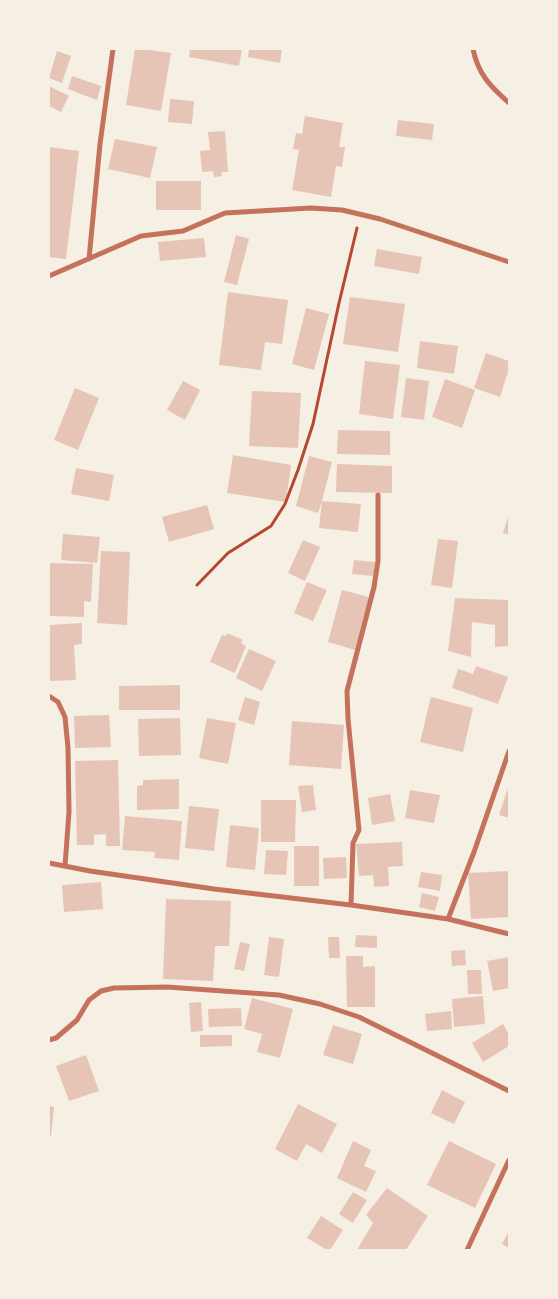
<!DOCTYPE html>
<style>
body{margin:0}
#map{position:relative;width:558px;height:1299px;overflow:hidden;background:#f6efe4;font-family:"PT Serif",serif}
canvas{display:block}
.frame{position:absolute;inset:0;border:50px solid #f6efe4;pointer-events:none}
</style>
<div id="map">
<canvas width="558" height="1299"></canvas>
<div class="frame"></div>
</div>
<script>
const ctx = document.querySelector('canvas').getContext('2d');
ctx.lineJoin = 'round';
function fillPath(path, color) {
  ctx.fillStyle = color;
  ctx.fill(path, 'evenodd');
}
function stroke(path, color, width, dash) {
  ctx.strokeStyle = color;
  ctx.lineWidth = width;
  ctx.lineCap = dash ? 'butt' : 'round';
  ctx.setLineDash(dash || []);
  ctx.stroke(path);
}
fillPath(new Path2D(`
 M 135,49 L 143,49 L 171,53 L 161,111 L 126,105 Z
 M 190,49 L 242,49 L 239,66 L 189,57 Z
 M 249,49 L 282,49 L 280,63 L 248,57 Z
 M 57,51 L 71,56 L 62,83 L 49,78 Z
 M 72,76 L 101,86 L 97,100 L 68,89 Z
 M 49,86 L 69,96 L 61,112 L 49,106 Z
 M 170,99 L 194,101 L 192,124 L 168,122 Z
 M 305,116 L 343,123 L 339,147 L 345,147 L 342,167 L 336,166 L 331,197 L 292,190 L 299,150 L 293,149 L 296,133 L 302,134 Z
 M 398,120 L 434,124 L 432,140 L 396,136 Z
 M 225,131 L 228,172 L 221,172 L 222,176 L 214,177 L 213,171 L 202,172 L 200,151 L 210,150 L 208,132 Z
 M 115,139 L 157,147 L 150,178 L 108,169 Z
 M 49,147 L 79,151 L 66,259 L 49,257 Z
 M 156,181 L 201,181 L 201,210 L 156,210 Z
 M 236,235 L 249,239 L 237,285 L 224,282 Z
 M 204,238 L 206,257 L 160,261 L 158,242 Z
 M 377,249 L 422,257 L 419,274 L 374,266 Z
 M 228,292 L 288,300 L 282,344 L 265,342 L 261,370 L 219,365 Z
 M 350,297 L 405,304 L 398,352 L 343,344 Z
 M 306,308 L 329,314 L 314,370 L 292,364 Z
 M 420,341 L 458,346 L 454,374 L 417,368 Z
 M 486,353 L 509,361 L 509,369 L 500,397 L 474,388 Z
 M 365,361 L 400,365 L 393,419 L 359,414 Z
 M 406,378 L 429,381 L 424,420 L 401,417 Z
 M 445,379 L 475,390 L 462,428 L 432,417 Z
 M 183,381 L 200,390 L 185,420 L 167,410 Z
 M 75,388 L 99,398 L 78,450 L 54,440 Z
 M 252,391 L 301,393 L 298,448 L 249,446 Z
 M 338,430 L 390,431 L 390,455 L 337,454 Z
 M 233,455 L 291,465 L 286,502 L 227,493 Z
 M 309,456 L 332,462 L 322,501 L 361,504 L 358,532 L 319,528 L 322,501 L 318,513 L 296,506 Z
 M 337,464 L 392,466 L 392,493 L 336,492 Z
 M 76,468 L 114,475 L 109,501 L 71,494 Z
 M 207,505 L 214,529 L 169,542 L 162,517 Z
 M 509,513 L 509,535 L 503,533 Z
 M 63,534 L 100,537 L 97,563 L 61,560 Z
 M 438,539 L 458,541 L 452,588 L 431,585 Z
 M 303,540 L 320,547 L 305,581 L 288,573 Z
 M 101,551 L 130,552 L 127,625 L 97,623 Z
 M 354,560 L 375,562 L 374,576 L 352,574 Z
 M 49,563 L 93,564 L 91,602 L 84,601 L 84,617 L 49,616 Z
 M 307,582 L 327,590 L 313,621 L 294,613 Z
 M 342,590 L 369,597 L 355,650 L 328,642 Z
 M 455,598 L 509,600 L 509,646 L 495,647 L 495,625 L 472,622 L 471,657 L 448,651 Z
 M 82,623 L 82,644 L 74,645 L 76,680 L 49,681 L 49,625 Z
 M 227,633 L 243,640 L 241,643 L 246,646 L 235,673 L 210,662 L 222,635 L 226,636 Z
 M 249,649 L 276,661 L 262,691 L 236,678 Z
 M 476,666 L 508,677 L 498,704 L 452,688 L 458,669 L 473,674 Z
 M 180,685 L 180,710 L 119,710 L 119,686 Z
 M 245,697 L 260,702 L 254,725 L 238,720 Z
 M 431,697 L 473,708 L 463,752 L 420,742 Z
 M 109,715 L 111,747 L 75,748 L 74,716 Z
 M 180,718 L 181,755 L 139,756 L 138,719 Z
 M 207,718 L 236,723 L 228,764 L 199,758 Z
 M 292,721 L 344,725 L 341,769 L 289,765 Z
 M 118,760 L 120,846 L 106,846 L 106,834 L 94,835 L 94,845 L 77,845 L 75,761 Z
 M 179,779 L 179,809 L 137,810 L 137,786 L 143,785 L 143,780 Z
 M 313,785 L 316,810 L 302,812 L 298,786 Z
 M 509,785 L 509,818 L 499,815 Z
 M 410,790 L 440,795 L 434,823 L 405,818 Z
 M 390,794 L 395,821 L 372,825 L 368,798 Z
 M 261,800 L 296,800 L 295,842 L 261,842 Z
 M 189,806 L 219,809 L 214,851 L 185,848 Z
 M 125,816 L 182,821 L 179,860 L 154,858 L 155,852 L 122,850 Z
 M 230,825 L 259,828 L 255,870 L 226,867 Z
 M 402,842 L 403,866 L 388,867 L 389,886 L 374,887 L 373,875 L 359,876 L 356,844 Z
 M 294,846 L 319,846 L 319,886 L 294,886 Z
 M 266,850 L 288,851 L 286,875 L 264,874 Z
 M 346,857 L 347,878 L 324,879 L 323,858 Z
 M 509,871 L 509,917 L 471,919 L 468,873 Z
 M 421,872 L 442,875 L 440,891 L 418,887 Z
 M 101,882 L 103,909 L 64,912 L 62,885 Z
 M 422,893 L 439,897 L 435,911 L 419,907 Z
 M 166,899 L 231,901 L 229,946 L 215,946 L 213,981 L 163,979 Z
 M 356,935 L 377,936 L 377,948 L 355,947 Z
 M 269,937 L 284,939 L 279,977 L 264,975 Z
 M 328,937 L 339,937 L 340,958 L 329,958 Z
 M 240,942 L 250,944 L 244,971 L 234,969 Z
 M 465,950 L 466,965 L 452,966 L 451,951 Z
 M 346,956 L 363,956 L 363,967 L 375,966 L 375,1007 L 347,1007 Z
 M 509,957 L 509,988 L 493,991 L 487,961 Z
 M 467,970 L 481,970 L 482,994 L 468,994 Z
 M 483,996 L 485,1024 L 454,1027 L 452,999 Z
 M 252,998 L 293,1009 L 280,1058 L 257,1052 L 262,1034 L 244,1029 Z
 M 201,1002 L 203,1031 L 191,1032 L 189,1003 Z
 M 241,1008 L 242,1026 L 209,1027 L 208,1009 Z
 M 451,1011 L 452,1029 L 427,1031 L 425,1014 Z
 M 503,1024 L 509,1034 L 509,1046 L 483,1062 L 472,1043 Z
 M 333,1025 L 362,1034 L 353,1064 L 323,1055 Z
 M 200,1035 L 232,1035 L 232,1046 L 200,1047 Z
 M 86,1055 L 99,1091 L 69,1101 L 56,1066 Z
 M 442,1090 L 465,1102 L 454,1124 L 431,1113 Z
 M 298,1104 L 337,1124 L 322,1153 L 306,1144 L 297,1161 L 275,1149 Z
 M 49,1106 L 54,1107 L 51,1136 L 49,1136 Z
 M 353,1141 L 371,1150 L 364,1166 L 376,1171 L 366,1192 L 337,1178 Z
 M 449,1141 L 496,1164 L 475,1208 L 427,1185 Z
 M 387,1188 L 428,1216 L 406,1250 L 357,1250 L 373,1223 L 366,1215 Z
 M 353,1192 L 367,1200 L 353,1223 L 339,1214 Z
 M 321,1216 L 343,1230 L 330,1250 L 327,1250 L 307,1238 Z
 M 509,1231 L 509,1248 L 502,1244 Z`), '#e6c5b7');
stroke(new Path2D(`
 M 197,585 L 228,553 L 271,526 L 285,504 L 298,470 L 313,424 L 339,303 L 357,228`), '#b5482f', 3);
stroke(new Path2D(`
 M 473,49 C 478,74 490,86 509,103
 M 89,259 L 100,144 L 113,49
 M 49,276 L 141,236 L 183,231 L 225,213 L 311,208 L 342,210 L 380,219 L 509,262
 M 49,696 L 58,702 L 65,717 L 68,748 L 69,812 L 65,866
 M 49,863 L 90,871 L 214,889 L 351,905 L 448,919 L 509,934
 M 351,905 L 353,843 L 359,830 L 348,719 L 347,691 L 374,587 L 378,561 L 378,495
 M 448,919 L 474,852 L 509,751
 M 49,1040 L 56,1038 L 77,1020 L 89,1000 L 101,991 L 114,988 L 167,987 L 279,995 L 320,1004 L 359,1017 L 509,1091
 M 467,1250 L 509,1160`), '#c5725c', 5);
</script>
